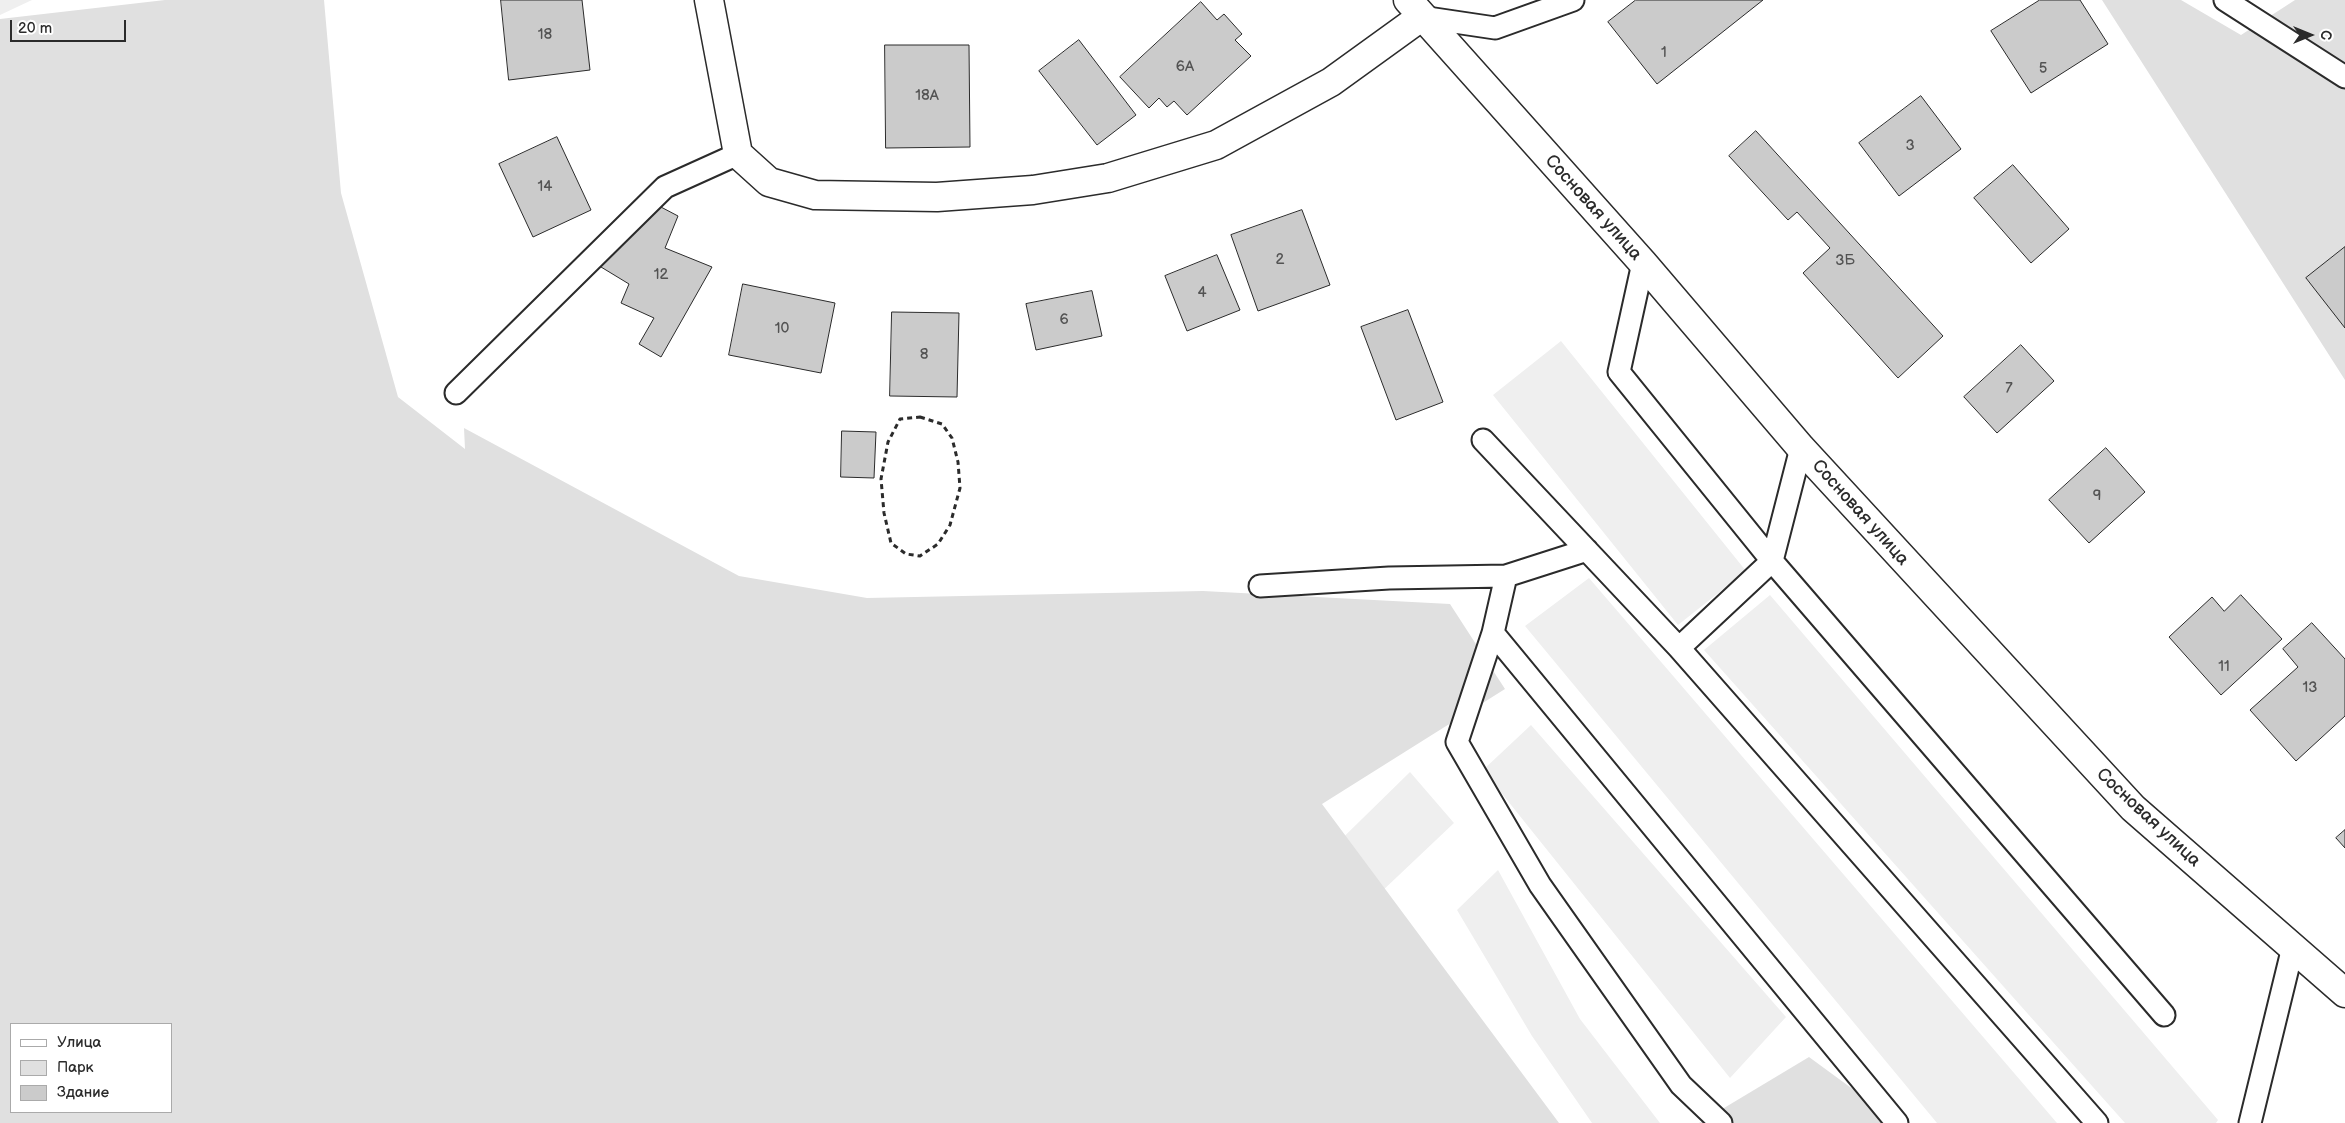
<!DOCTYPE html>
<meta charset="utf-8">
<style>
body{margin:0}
#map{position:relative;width:2345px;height:1123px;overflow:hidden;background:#fff;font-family:"Balsamiq Sans",sans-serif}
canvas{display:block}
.legend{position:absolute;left:10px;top:1023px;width:162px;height:90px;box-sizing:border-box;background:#fff;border:1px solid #aaa;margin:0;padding:6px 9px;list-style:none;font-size:15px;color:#2b2b2b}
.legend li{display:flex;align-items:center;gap:10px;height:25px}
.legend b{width:25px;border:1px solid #aaa}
.north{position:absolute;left:2285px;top:10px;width:50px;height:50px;-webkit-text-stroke:4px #fff;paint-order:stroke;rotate:90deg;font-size:14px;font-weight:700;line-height:20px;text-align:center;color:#2b2b2b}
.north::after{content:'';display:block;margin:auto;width:18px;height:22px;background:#2b2b2b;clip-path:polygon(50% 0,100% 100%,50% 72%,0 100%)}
.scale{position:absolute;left:10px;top:20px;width:116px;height:22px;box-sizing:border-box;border:2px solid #2b2b2b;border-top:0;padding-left:6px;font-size:15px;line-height:18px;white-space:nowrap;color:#2b2b2b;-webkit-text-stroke:4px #fff;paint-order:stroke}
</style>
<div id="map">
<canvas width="2345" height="1123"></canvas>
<ul class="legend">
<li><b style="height:6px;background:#fff"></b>Улица</li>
<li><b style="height:14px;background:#e0e0e0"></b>Парк</li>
<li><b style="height:14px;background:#cbcbcb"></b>Здание</li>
</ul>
<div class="north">С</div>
<div class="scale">20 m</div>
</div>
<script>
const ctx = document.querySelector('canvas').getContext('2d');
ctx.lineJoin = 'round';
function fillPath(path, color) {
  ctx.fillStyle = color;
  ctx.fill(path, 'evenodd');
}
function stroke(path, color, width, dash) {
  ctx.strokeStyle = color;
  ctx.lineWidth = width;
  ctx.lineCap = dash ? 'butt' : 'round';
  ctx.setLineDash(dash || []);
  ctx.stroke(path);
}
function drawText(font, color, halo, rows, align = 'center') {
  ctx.font = font + ' "Balsamiq Sans",sans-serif';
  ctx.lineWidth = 4;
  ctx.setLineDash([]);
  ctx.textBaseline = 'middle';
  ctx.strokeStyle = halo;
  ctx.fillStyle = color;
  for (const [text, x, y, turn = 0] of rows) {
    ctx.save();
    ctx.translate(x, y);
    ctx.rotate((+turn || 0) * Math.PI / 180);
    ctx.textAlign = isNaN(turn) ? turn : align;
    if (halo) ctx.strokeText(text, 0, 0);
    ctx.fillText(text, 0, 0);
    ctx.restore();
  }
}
fillPath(new Path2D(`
 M 0,0 L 32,0 L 0,15 Z
 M 1561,341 L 1746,571 L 1678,625 L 1493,395 Z
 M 1589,578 L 2057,1123 L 1937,1123 L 1525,626 Z
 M 1770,595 L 2218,1120 L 2216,1123 L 2125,1123 L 1704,650 Z
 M 1531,725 L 1786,1017 L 1730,1078 L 1483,770 Z
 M 1410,772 L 1454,823 L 1304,965 L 1267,912 Z
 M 1498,870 L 1580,1019 L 1660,1123 L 1592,1123 L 1532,1036 L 1457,910 Z`), '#efefef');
fillPath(new Path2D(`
 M 165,0 L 324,0 L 341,193 L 398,397 L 465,449 L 464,428 L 739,576 L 867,598 L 1203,591 L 1450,604 L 1505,689 L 1322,804 L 1559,1123 L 0,1123 L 0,19 ZM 11,1024 L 171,1024 L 171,1112 L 11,1112 Z
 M 2102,0 L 2181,0 L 2241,35 L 2295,0 L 2345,0 L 2345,380 Z
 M 1809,1057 L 1899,1123 L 1699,1123 Z`), '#e0e0e0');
const building = new Path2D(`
 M 501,0 L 582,0 L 590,70 L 509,80 Z
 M 1636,0 L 1763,0 L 1657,84 L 1608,22 Z
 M 2040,0 L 2080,0 L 2108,44 L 2031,93 L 1991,31 Z
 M 1201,2 L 1217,20 L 1224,14 L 1242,34 L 1235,40 L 1251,56 L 1187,115 L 1174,101 L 1167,107 L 1159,98 L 1149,108 L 1120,77 Z
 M 1079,40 L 1136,115 L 1097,145 L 1039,71 Z
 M 885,45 L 969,45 L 970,147 L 886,148 Z
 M 1921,96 L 1961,149 L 1899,196 L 1859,143 Z
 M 1756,131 L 1943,336 L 1898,378 L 1803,273 L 1830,248 L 1797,212 L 1788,220 L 1729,156 Z
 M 557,137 L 591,210 L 533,237 L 499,164 Z
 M 2013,165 L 2069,229 L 2031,263 L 1974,198 Z
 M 659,206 L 678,216 L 665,248 L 712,267 L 661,357 L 639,344 L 654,318 L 621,303 L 629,284 L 601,267 Z
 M 1302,210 L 1330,285 L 1258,311 L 1231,235 Z
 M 2345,247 L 2345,328 L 2306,278 Z
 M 1217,255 L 1240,310 L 1187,331 L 1165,276 Z
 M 743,284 L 835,303 L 821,373 L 729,355 Z
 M 1092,291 L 1102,336 L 1036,350 L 1026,304 Z
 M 1408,310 L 1443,402 L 1396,420 L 1361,327 Z
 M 892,312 L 959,313 L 957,397 L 890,396 Z
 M 2021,345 L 2054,381 L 1997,433 L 1964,397 Z
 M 842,431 L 876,432 L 874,478 L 841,477 Z
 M 2106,448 L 2145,492 L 2089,543 L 2049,500 Z
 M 2241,595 L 2282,639 L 2221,695 L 2169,637 L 2212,597 L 2224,611 Z
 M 2312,623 L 2345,659 L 2345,716 L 2296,761 L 2250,710 L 2298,667 L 2283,649 Z
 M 2345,830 L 2345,848 L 2336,838 Z`);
fillPath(building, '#cbcbcb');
stroke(building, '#2b2b2b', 1);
const service = new Path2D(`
 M 2225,0 L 2345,77
 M 1421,17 L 1495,28 L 1573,0
 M 1643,263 L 1619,372 L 1772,561 L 2164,1015
 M 456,393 L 665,187 L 738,154
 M 1483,440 L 1679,648 L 2097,1123
 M 1506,576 L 1493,633 L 1457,742 L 1540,885 L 1681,1085 L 1721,1123
 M 1260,586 L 1389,578 L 1506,576 L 1587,550
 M 1493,633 L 1897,1123
 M 1679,648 L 1772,561 L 1801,448
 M 2250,1123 L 2293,947`);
const minor = new Path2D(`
 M 709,0 L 738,154 L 769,182 L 815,195 L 937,197 L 1033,190 L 1108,178 L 1216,145 L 1331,82 L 1421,17
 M 1408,0 L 1643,263 L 1801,448 L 2133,808 L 2345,993`);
stroke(service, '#2b2b2b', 25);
stroke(minor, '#2b2b2b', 31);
stroke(new Path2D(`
 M 920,417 L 942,424 L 952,438 L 958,462 L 960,488 L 950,525 L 938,544 L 920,556 L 906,554 L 891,543 L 884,513 L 881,479 L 888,442 L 900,419 Z`), '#2b2b2b', 3, [5, 4]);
stroke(service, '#fff', 21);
stroke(minor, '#fff', 28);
drawText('15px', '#535353', null, [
 ["18",545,35],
 ["1",1664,53],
 ["6А",1185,67],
 ["5",2043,69],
 ["18А",927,96],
 ["3",1910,146],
 ["14",545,187],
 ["2",1280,260],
 ["3Б",1845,261],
 ["12",661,275],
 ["4",1202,293],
 ["6",1064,320],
 ["10",782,329],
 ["8",924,355],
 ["7",2009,389],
 ["9",2097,496],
 ["11",2224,667],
 ["13",2310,688]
]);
drawText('18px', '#2b2b2b', '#fff', [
 ["Сосновая улица",1593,208,48],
 ["Сосновая улица",1860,513,48],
 ["Сосновая улица",2148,818,43]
]);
</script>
